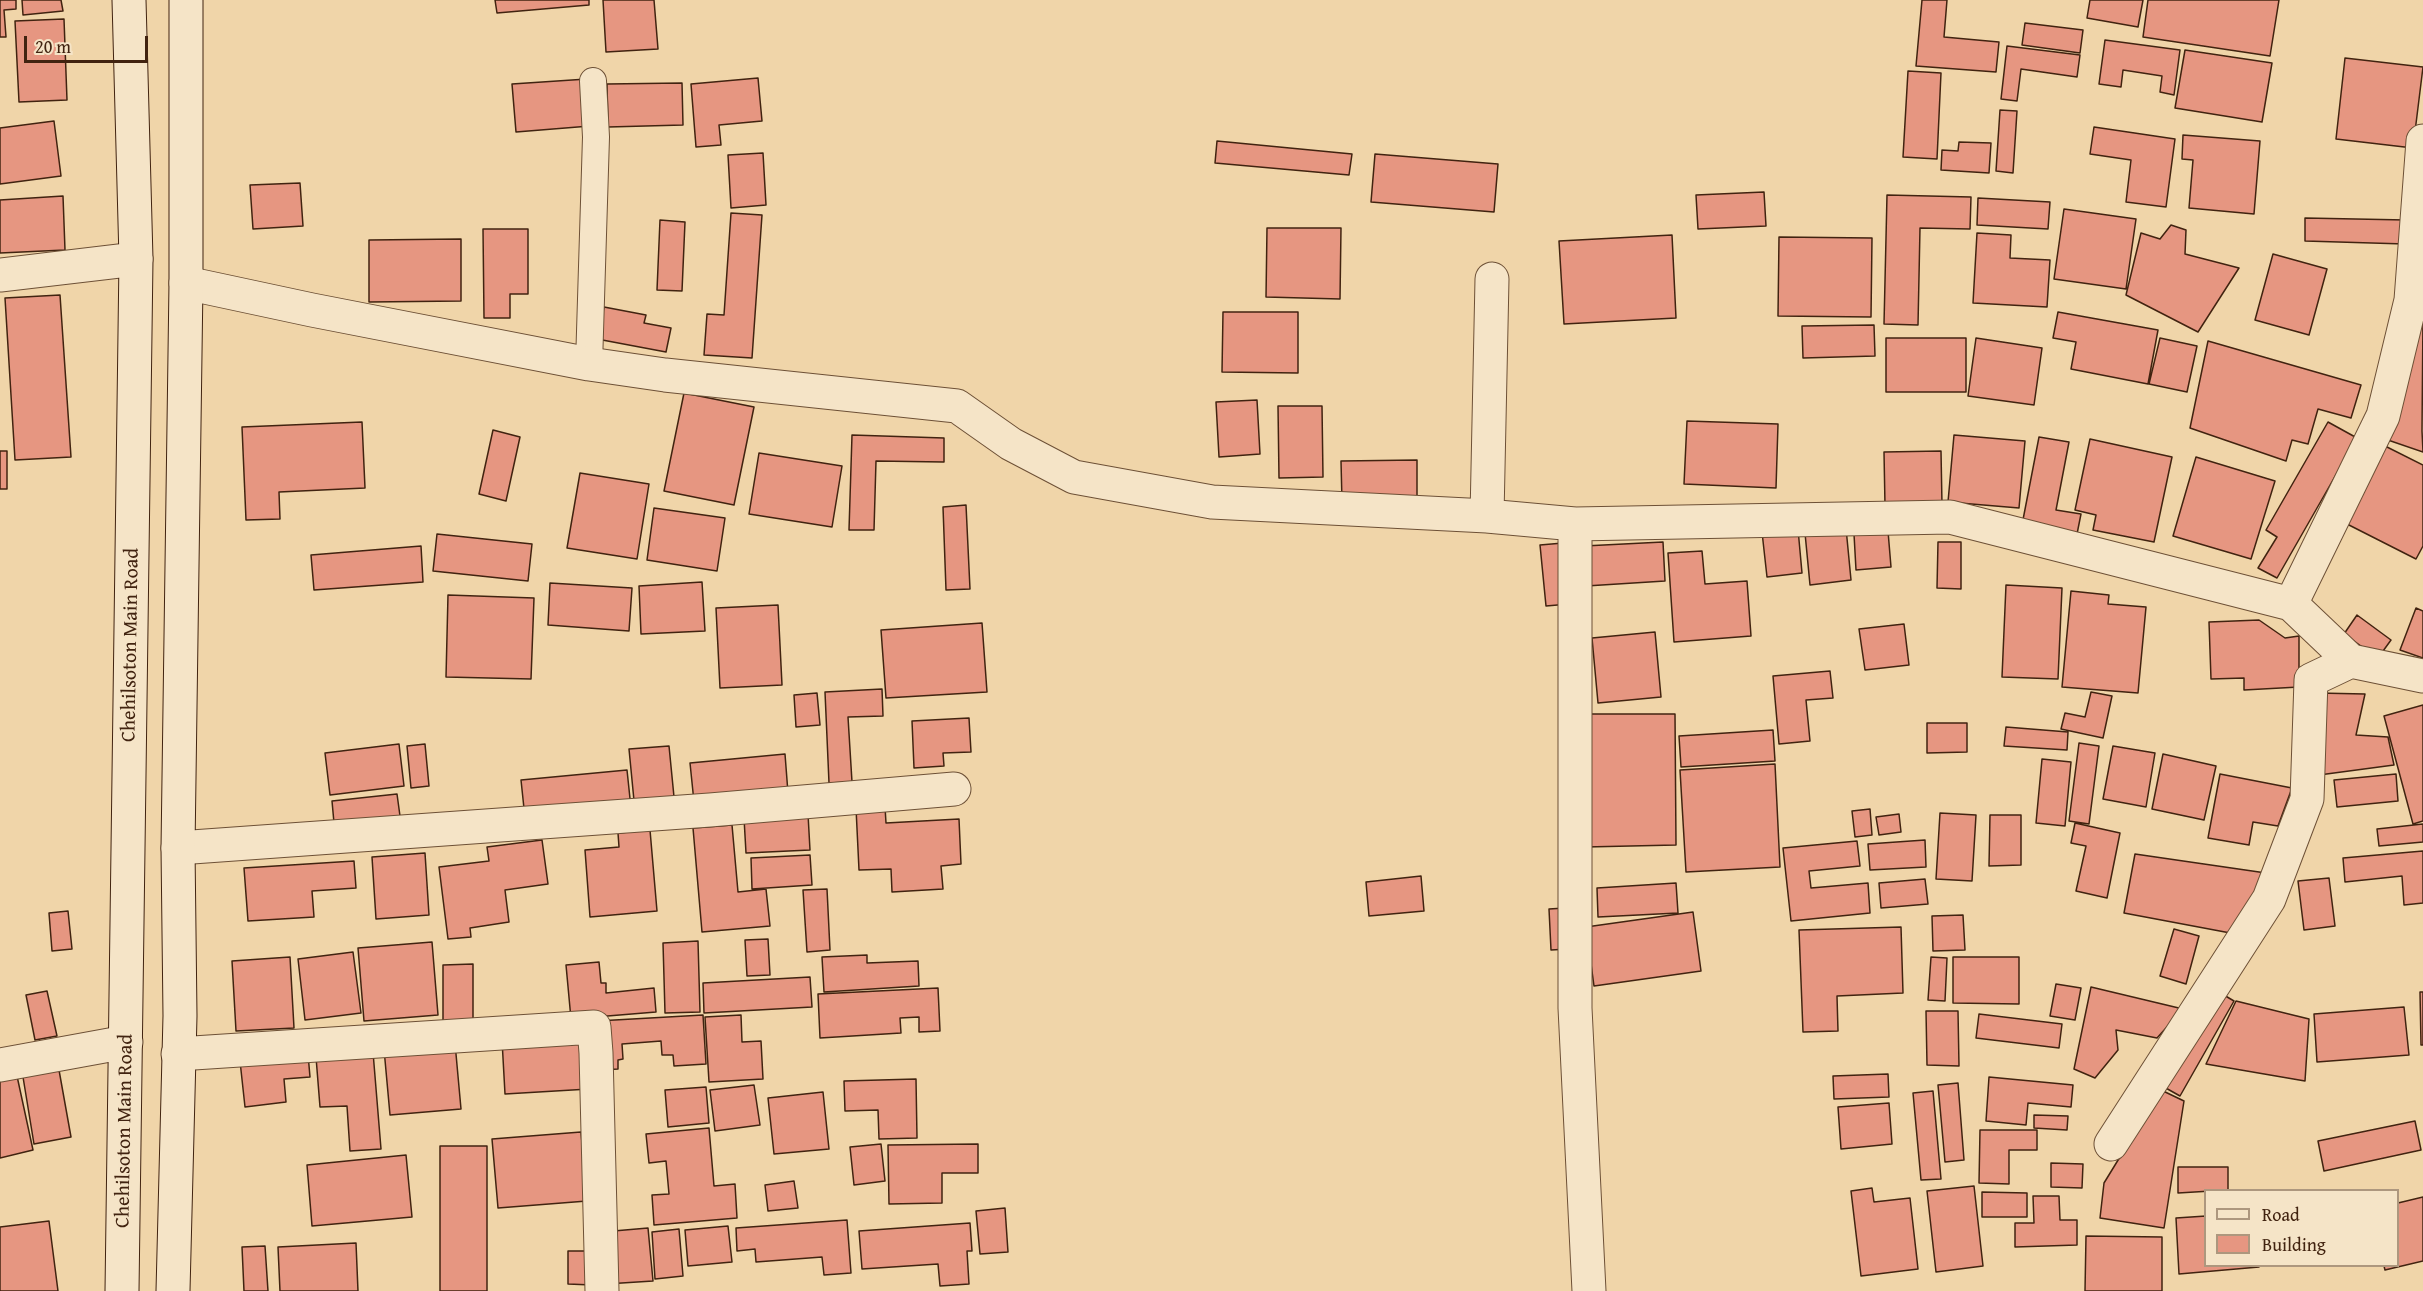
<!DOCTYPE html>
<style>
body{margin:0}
#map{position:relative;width:2423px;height:1291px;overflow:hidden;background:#f0d5a9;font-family:"Gentium Book Plus",serif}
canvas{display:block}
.legend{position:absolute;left:2204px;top:1189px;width:195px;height:78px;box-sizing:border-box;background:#f5e4c7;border:2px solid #ad977e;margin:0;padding:8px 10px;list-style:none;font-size:18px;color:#412310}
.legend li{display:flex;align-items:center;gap:12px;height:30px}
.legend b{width:30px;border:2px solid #ad977e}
.scale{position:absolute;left:24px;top:36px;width:124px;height:27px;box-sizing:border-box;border:3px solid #412310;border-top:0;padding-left:8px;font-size:18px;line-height:21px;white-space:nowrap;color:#412310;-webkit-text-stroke:4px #f5e4c7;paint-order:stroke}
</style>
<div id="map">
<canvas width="2423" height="1291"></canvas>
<ul class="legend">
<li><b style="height:8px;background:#f5e4c7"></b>Road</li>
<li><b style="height:16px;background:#e69681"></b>Building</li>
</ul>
<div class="scale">20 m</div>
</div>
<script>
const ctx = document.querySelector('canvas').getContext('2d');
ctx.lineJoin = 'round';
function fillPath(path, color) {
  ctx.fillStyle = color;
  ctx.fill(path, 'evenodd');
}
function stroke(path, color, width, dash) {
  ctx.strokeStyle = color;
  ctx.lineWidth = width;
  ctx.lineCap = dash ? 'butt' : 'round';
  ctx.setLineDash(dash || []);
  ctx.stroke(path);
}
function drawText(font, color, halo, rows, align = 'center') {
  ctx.font = font + ' "Gentium Book Plus",serif';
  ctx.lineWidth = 4.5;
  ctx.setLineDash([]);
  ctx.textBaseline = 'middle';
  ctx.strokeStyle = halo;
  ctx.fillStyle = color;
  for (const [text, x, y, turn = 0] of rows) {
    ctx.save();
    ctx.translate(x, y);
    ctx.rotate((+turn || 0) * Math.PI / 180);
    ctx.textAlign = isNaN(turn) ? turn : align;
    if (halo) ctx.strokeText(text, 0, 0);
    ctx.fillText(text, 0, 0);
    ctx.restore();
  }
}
const building = new Path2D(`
 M 0,0 L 16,0 L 16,9 L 4,10 L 6,37 L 0,37 Z
 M 22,0 L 61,0 L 63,11 L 23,15 Z
 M 495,0 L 589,0 L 589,5 L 497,13 Z
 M 603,0 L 654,0 L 658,49 L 606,52 Z
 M 1922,0 L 1947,0 L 1944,37 L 1999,42 L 1996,72 L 1916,66 Z
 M 2090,0 L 2143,0 L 2138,27 L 2087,18 Z
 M 2148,0 L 2279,0 L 2270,56 L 2143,37 Z
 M 64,19 L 67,100 L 19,102 L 15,21 Z
 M 2025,23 L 2083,30 L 2080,53 L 2022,45 Z
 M 2105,40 L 2180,50 L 2174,95 L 2160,92 L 2162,76 L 2123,70 L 2121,87 L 2099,84 Z
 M 2007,46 L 2080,55 L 2077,77 L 2021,69 L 2017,101 L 2001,99 Z
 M 2185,50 L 2272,63 L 2262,122 L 2175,108 Z
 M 2345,58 L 2423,67 L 2413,148 L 2336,139 Z
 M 1908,71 L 1941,73 L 1937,159 L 1903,157 Z
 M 758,78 L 762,121 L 719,125 L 721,145 L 696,147 L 691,84 Z
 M 587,79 L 590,126 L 516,132 L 512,84 Z
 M 682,83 L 683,125 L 608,127 L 607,84 Z
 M 2000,110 L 2017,111 L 2013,173 L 1996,171 Z
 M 54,121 L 61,176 L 0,184 L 0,128 Z
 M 2094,127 L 2175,139 L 2166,207 L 2126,202 L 2131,160 L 2090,154 Z
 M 2183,135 L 2260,141 L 2254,214 L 2189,208 L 2193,160 L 2182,159 Z
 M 1217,141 L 1352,154 L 1349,175 L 1215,163 Z
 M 1959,142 L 1991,143 L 1989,173 L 1941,170 L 1942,150 L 1958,151 Z
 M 763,153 L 766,205 L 731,208 L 728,155 Z
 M 1375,154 L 1498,164 L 1494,212 L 1371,202 Z
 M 300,183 L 303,226 L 253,229 L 250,185 Z
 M 1764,192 L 1766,226 L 1698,229 L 1696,195 Z
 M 1887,195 L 1971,197 L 1970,229 L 1920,228 L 1918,325 L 1884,324 Z
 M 63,196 L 65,250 L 0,253 L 0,200 Z
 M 1978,198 L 2050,202 L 2048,229 L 1977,225 Z
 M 2064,209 L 2136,219 L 2126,289 L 2054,279 Z
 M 731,213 L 762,215 L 752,358 L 704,355 L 707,314 L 724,315 Z
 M 2305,218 L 2406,220 L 2405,244 L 2305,241 Z
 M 660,220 L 685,222 L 682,291 L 657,290 Z
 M 2171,225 L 2186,230 L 2185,254 L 2239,268 L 2198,332 L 2126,295 L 2141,233 L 2160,239 Z
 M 1267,228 L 1341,228 L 1340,299 L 1266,297 Z
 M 483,229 L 528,229 L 528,294 L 510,294 L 510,318 L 484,318 Z
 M 1977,233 L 2011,235 L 2010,258 L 2050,260 L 2047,307 L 1973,303 Z
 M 1672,235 L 1676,318 L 1564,324 L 1559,241 Z
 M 1779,237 L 1872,238 L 1871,317 L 1778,316 Z
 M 461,239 L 461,301 L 369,302 L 369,240 Z
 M 2273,254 L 2327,269 L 2309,335 L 2255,320 Z
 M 60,295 L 71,457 L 15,460 L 5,298 Z
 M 604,307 L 646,315 L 644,323 L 671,328 L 666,352 L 597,339 Z
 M 1223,312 L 1298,312 L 1298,373 L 1222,372 Z
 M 2058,312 L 2158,330 L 2148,384 L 2071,369 L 2076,342 L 2053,338 Z
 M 2423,316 L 2422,431 L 2423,452 L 2382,438 Z
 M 1874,325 L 1875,356 L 1803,358 L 1802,326 Z
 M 1886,338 L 1966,338 L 1966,392 L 1886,392 Z
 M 1976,338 L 2042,348 L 2034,405 L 1968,396 Z
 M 2160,338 L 2197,346 L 2187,392 L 2149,384 Z
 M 2208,341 L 2361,385 L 2351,418 L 2318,409 L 2308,444 L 2292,440 L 2286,461 L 2190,428 Z
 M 684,393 L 754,407 L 734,505 L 664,491 Z
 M 1257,400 L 1260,454 L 1219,457 L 1216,402 Z
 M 1278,406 L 1322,406 L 1323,477 L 1279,478 Z
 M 1687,421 L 1778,424 L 1776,488 L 1684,484 Z
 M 362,422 L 365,488 L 279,492 L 280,519 L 246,520 L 242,427 Z
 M 2328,422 L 2357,438 L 2277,578 L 2258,568 L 2277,537 L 2266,530 Z
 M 493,430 L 520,437 L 506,501 L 479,494 Z
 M 852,435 L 944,438 L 944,462 L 876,461 L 874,530 L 849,530 Z
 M 1954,435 L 2025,441 L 2019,508 L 1948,502 Z
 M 2039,437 L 2069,442 L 2056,510 L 2081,514 L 2076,539 L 2021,530 Z
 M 2090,439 L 2172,457 L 2154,542 L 2093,530 L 2096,515 L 2075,510 Z
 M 2385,446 L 2423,465 L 2423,546 L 2416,559 L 2345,523 Z
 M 0,451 L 7,451 L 7,489 L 0,489 Z
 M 1941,451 L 1942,505 L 1885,506 L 1884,452 Z
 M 759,453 L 842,466 L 832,527 L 749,514 Z
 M 2196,457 L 2275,481 L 2251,559 L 2173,536 Z
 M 1417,460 L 1417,502 L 1342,502 L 1341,461 Z
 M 580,473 L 649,484 L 637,559 L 567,548 Z
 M 966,505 L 970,589 L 946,590 L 943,507 Z
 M 654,508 L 725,518 L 717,571 L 647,560 Z
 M 1846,528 L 1851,580 L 1810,585 L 1805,533 Z
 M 1798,529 L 1802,573 L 1767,577 L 1762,532 Z
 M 1888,531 L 1891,567 L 1856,570 L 1854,534 Z
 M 437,534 L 532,544 L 528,581 L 433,571 Z
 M 1663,542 L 1665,581 L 1586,586 L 1584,546 Z
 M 1938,542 L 1961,542 L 1961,589 L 1937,588 Z
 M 1563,543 L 1569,604 L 1546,606 L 1540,545 Z
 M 421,546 L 423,582 L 314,590 L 311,555 Z
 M 1702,551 L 1705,584 L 1747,581 L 1751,636 L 1674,642 L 1668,553 Z
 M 702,582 L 705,631 L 641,634 L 639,586 Z
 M 550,583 L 632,588 L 629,631 L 548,625 Z
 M 2006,585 L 2062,588 L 2058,679 L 2002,677 Z
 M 2071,591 L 2109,595 L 2108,604 L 2146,607 L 2138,693 L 2062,687 Z
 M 448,595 L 534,598 L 531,679 L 446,677 Z
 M 778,605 L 782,685 L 720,688 L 716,608 Z
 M 2416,608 L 2423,611 L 2423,658 L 2400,650 Z
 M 2357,615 L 2391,640 L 2378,658 L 2344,634 Z
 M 2259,620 L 2285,638 L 2299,636 L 2299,687 L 2244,690 L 2244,678 L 2211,679 L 2209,622 Z
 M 982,623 L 987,692 L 886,698 L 881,630 Z
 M 1904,624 L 1909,665 L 1865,670 L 1859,629 Z
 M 1655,632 L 1661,697 L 1598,703 L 1592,638 Z
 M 1830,671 L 1833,698 L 1806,700 L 1810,741 L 1779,744 L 1773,676 Z
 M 882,689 L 883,716 L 848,717 L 852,782 L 829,783 L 825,692 Z
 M 2091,692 L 2112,696 L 2103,738 L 2061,729 L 2065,713 L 2085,717 Z
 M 817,693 L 820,725 L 796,727 L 794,695 Z
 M 2317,693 L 2365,694 L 2356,735 L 2388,737 L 2394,765 L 2319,775 Z
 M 2423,705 L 2423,821 L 2413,824 L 2384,716 Z
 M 1584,714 L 1675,714 L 1676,845 L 1585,847 Z
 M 969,718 L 971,752 L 943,753 L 944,766 L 914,768 L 912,721 Z
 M 1927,723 L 1967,723 L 1967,752 L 1927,753 Z
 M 2006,727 L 2068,732 L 2067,750 L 2004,746 Z
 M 1773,730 L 1775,761 L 1681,767 L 1679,736 Z
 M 2079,743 L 2099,746 L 2089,824 L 2069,821 Z
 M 399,744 L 404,786 L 330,795 L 325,753 Z
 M 425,744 L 429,786 L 411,788 L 407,746 Z
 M 669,746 L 675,807 L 635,811 L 629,749 Z
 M 2113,746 L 2155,753 L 2146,807 L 2103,799 Z
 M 785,754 L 788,793 L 694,802 L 690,763 Z
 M 2163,754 L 2216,766 L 2204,820 L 2152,809 Z
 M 2042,759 L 2071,762 L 2065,826 L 2036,823 Z
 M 1775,764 L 1780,867 L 1686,872 L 1680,770 Z
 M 627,770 L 631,808 L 525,818 L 521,780 Z
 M 2220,774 L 2292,788 L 2278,826 L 2253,822 L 2249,845 L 2208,838 Z
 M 2396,774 L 2398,801 L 2337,807 L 2334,780 Z
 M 397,794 L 400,816 L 334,823 L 332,801 Z
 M 885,807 L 886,823 L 959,819 L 961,864 L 941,866 L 943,889 L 892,892 L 891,869 L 859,870 L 856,808 Z
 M 1870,809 L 1872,835 L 1855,837 L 1852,811 Z
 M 1940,813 L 1976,815 L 1972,881 L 1936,879 Z
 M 808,814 L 810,850 L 746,853 L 744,818 Z
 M 1899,814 L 1901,832 L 1879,835 L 1876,817 Z
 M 1990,815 L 2021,815 L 2021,865 L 1989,866 Z
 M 2075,823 L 2120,833 L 2107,898 L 2076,891 L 2086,846 L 2071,843 Z
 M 2423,824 L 2423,842 L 2379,846 L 2377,829 Z
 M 732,825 L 738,892 L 766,889 L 770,926 L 702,932 L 693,828 Z
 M 650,830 L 657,911 L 590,917 L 585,850 L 619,847 L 618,833 Z
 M 542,840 L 548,884 L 505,890 L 509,922 L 470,928 L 471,937 L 448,939 L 439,867 L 489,861 L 487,847 Z
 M 1925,840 L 1926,867 L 1870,870 L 1868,844 Z
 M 1857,841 L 1860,866 L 1809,871 L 1811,888 L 1868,883 L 1870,913 L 1791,921 L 1783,848 Z
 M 2423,851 L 2423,903 L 2404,905 L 2402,876 L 2345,882 L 2343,858 Z
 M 425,853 L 429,915 L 376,919 L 372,857 Z
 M 2135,854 L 2266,873 L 2241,935 L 2124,913 Z
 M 810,855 L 812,885 L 752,889 L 751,858 Z
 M 354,861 L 356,888 L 312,891 L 314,917 L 248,921 L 244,868 Z
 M 1421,876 L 1424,911 L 1369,916 L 1366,882 Z
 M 2329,878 L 2335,926 L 2304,930 L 2298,881 Z
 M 1925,879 L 1928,904 L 1881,908 L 1879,883 Z
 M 1676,883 L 1678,913 L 1598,917 L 1597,888 Z
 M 827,889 L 830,950 L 807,952 L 803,890 Z
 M 1565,908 L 1568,949 L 1551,950 L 1549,909 Z
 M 68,911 L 72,949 L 52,951 L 49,913 Z
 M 1693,912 L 1701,971 L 1594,986 L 1586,927 Z
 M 1963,915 L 1965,950 L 1933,951 L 1932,916 Z
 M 1901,927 L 1903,993 L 1837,996 L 1838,1031 L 1803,1032 L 1799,930 Z
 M 2174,929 L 2199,936 L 2186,984 L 2160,976 Z
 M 768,939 L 770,975 L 747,976 L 745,940 Z
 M 698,941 L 700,1012 L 665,1013 L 663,943 Z
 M 432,942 L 438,1015 L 364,1021 L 358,948 Z
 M 353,952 L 361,1013 L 305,1020 L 298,959 Z
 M 867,955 L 867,963 L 918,961 L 919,986 L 824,992 L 822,957 Z
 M 290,957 L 294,1028 L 236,1031 L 232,961 Z
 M 1931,957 L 1947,958 L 1945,1001 L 1928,1000 Z
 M 1953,957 L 2019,957 L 2019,1004 L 1953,1003 Z
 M 599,962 L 601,983 L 606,983 L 606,993 L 654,988 L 656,1012 L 571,1019 L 566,965 Z
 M 473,964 L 473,1021 L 443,1021 L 443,965 Z
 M 810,977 L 812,1007 L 704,1013 L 703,983 Z
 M 2056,984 L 2081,988 L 2075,1020 L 2050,1016 Z
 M 2091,987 L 2183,1009 L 2157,1038 L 2116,1030 L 2118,1050 L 2095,1078 L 2074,1069 Z
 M 938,988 L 940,1031 L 919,1032 L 919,1017 L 900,1018 L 901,1033 L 820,1038 L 818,994 Z
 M 47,991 L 57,1036 L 35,1040 L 26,995 Z
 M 2217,991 L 2234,1001 L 2180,1096 L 2164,1087 Z
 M 2420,992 L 2423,992 L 2423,1045 L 2421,1045 Z
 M 2236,1001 L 2309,1019 L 2305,1081 L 2206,1064 Z
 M 2404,1007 L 2409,1055 L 2317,1062 L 2314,1014 Z
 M 1926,1011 L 1958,1011 L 1959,1066 L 1927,1065 Z
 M 1979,1014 L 2062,1024 L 2059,1048 L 1976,1038 Z
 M 703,1015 L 706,1064 L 674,1066 L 673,1055 L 662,1055 L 661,1041 L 622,1044 L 623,1059 L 618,1060 L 618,1069 L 600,1070 L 597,1021 Z
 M 741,1015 L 742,1042 L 761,1041 L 763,1079 L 709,1082 L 705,1017 Z
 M 586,1035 L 589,1089 L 505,1094 L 502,1040 Z
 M 455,1043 L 461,1109 L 390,1115 L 384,1049 Z
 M 373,1052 L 381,1149 L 350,1151 L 347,1106 L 320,1107 L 316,1057 Z
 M 308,1054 L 310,1077 L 284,1079 L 286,1102 L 245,1107 L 240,1061 Z
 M 59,1070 L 71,1137 L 34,1144 L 23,1077 Z
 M 1888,1074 L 1889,1097 L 1834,1099 L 1833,1076 Z
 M 17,1076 L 33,1150 L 0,1158 L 0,1080 Z
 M 1989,1077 L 2073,1085 L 2071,1107 L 2028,1103 L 2026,1125 L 1986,1121 Z
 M 916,1079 L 917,1138 L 879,1139 L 878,1110 L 845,1111 L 844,1081 Z
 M 1958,1083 L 1964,1160 L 1945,1162 L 1938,1085 Z
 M 754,1085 L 760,1125 L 715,1131 L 710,1090 Z
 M 706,1087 L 709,1123 L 668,1127 L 665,1090 Z
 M 2161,1090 L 2184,1101 L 2164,1228 L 2100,1218 L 2104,1183 Z
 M 1933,1091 L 1941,1179 L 1921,1180 L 1913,1093 Z
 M 823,1092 L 829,1149 L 774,1154 L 768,1098 Z
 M 1889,1103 L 1892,1144 L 1841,1149 L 1838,1107 Z
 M 2034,1115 L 2068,1116 L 2067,1130 L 2034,1128 Z
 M 2415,1121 L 2421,1150 L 2324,1171 L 2318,1141 Z
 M 709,1128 L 714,1186 L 735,1184 L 737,1218 L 654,1225 L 652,1195 L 669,1194 L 666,1161 L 649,1163 L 646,1134 Z
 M 1980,1130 L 2037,1130 L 2037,1150 L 2009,1150 L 2009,1184 L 1979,1183 Z
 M 581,1132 L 587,1201 L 498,1208 L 492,1139 Z
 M 881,1144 L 885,1181 L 854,1185 L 850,1147 Z
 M 978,1144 L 978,1173 L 942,1173 L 942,1203 L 889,1204 L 888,1145 Z
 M 440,1146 L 487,1146 L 487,1291 L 440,1291 Z
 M 406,1155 L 412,1217 L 312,1226 L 307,1165 Z
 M 2051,1163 L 2083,1164 L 2082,1188 L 2051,1187 Z
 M 2178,1167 L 2228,1167 L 2228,1190 L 2178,1193 Z
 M 794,1181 L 798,1208 L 768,1211 L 765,1185 Z
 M 1974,1186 L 1983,1266 L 1936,1272 L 1927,1191 Z
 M 1872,1188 L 1874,1202 L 1910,1198 L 1918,1269 L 1861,1276 L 1851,1191 Z
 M 1982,1192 L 2027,1193 L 2027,1217 L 1982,1217 Z
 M 2033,1196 L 2059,1196 L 2060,1220 L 2077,1220 L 2077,1245 L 2015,1247 L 2015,1223 L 2034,1223 Z
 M 2423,1197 L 2423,1261 L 2385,1270 L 2384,1266 L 2398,1266 L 2398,1203 Z
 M 1005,1208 L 1008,1252 L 980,1254 L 976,1211 Z
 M 2206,1216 L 2206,1266 L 2259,1266 L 2259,1267 L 2179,1274 L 2176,1218 Z
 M 847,1220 L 851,1273 L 824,1275 L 822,1257 L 756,1262 L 755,1249 L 737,1251 L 736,1228 Z
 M 49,1221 L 58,1291 L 0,1291 L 0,1227 Z
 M 970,1223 L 972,1251 L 967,1251 L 969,1284 L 940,1286 L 938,1264 L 862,1269 L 859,1231 Z
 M 728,1226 L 732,1262 L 688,1266 L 685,1230 Z
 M 648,1228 L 653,1281 L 606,1284 L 602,1232 Z
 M 679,1229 L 683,1276 L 655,1279 L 652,1232 Z
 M 2086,1236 L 2162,1237 L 2162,1291 L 2085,1291 Z
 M 356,1243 L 358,1291 L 280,1291 L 278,1247 Z
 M 265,1246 L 268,1291 L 244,1291 L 242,1247 Z
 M 568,1251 L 593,1251 L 592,1285 L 568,1284 Z`);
fillPath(building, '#e69681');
stroke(building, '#412310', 1.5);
const service = new Path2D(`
 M 589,364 L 596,137 L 593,81`);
const minor = new Path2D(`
 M 0,275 L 136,259
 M 186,283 L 312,310 L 589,364 L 665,375 L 957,406 L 1011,444 L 1074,477 L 1212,502 L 1487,516 L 1575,524 L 1950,517 L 2291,604 L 2351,661 L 2423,676
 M 1487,516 L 1492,279
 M 1575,524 L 1575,1008 L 1589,1291
 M 2291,604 L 2383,416 L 2411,300 L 2423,141
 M 178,848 L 710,810 L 954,789
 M 178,1054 L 594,1027 L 596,1053 L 602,1291
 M 0,1065 L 126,1042
 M 2111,1144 L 2269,899 L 2307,799 L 2311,680 L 2351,661`);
const secondary = new Path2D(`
 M 122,1291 L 136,259 L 129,0
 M 173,1291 L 180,1016 L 178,848 L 186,283 L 186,0`);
stroke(service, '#6d5036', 28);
stroke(minor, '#6d5036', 35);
stroke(secondary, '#412310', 35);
stroke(service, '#f5e4c7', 26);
stroke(minor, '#f5e4c7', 33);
stroke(secondary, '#f5e4c7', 33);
drawText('20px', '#412310', '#f5e4c7', [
 ["Chehilsoton Main Road",131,645,-89],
 ["Chehilsoton Main Road",125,1131,-89]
]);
</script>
